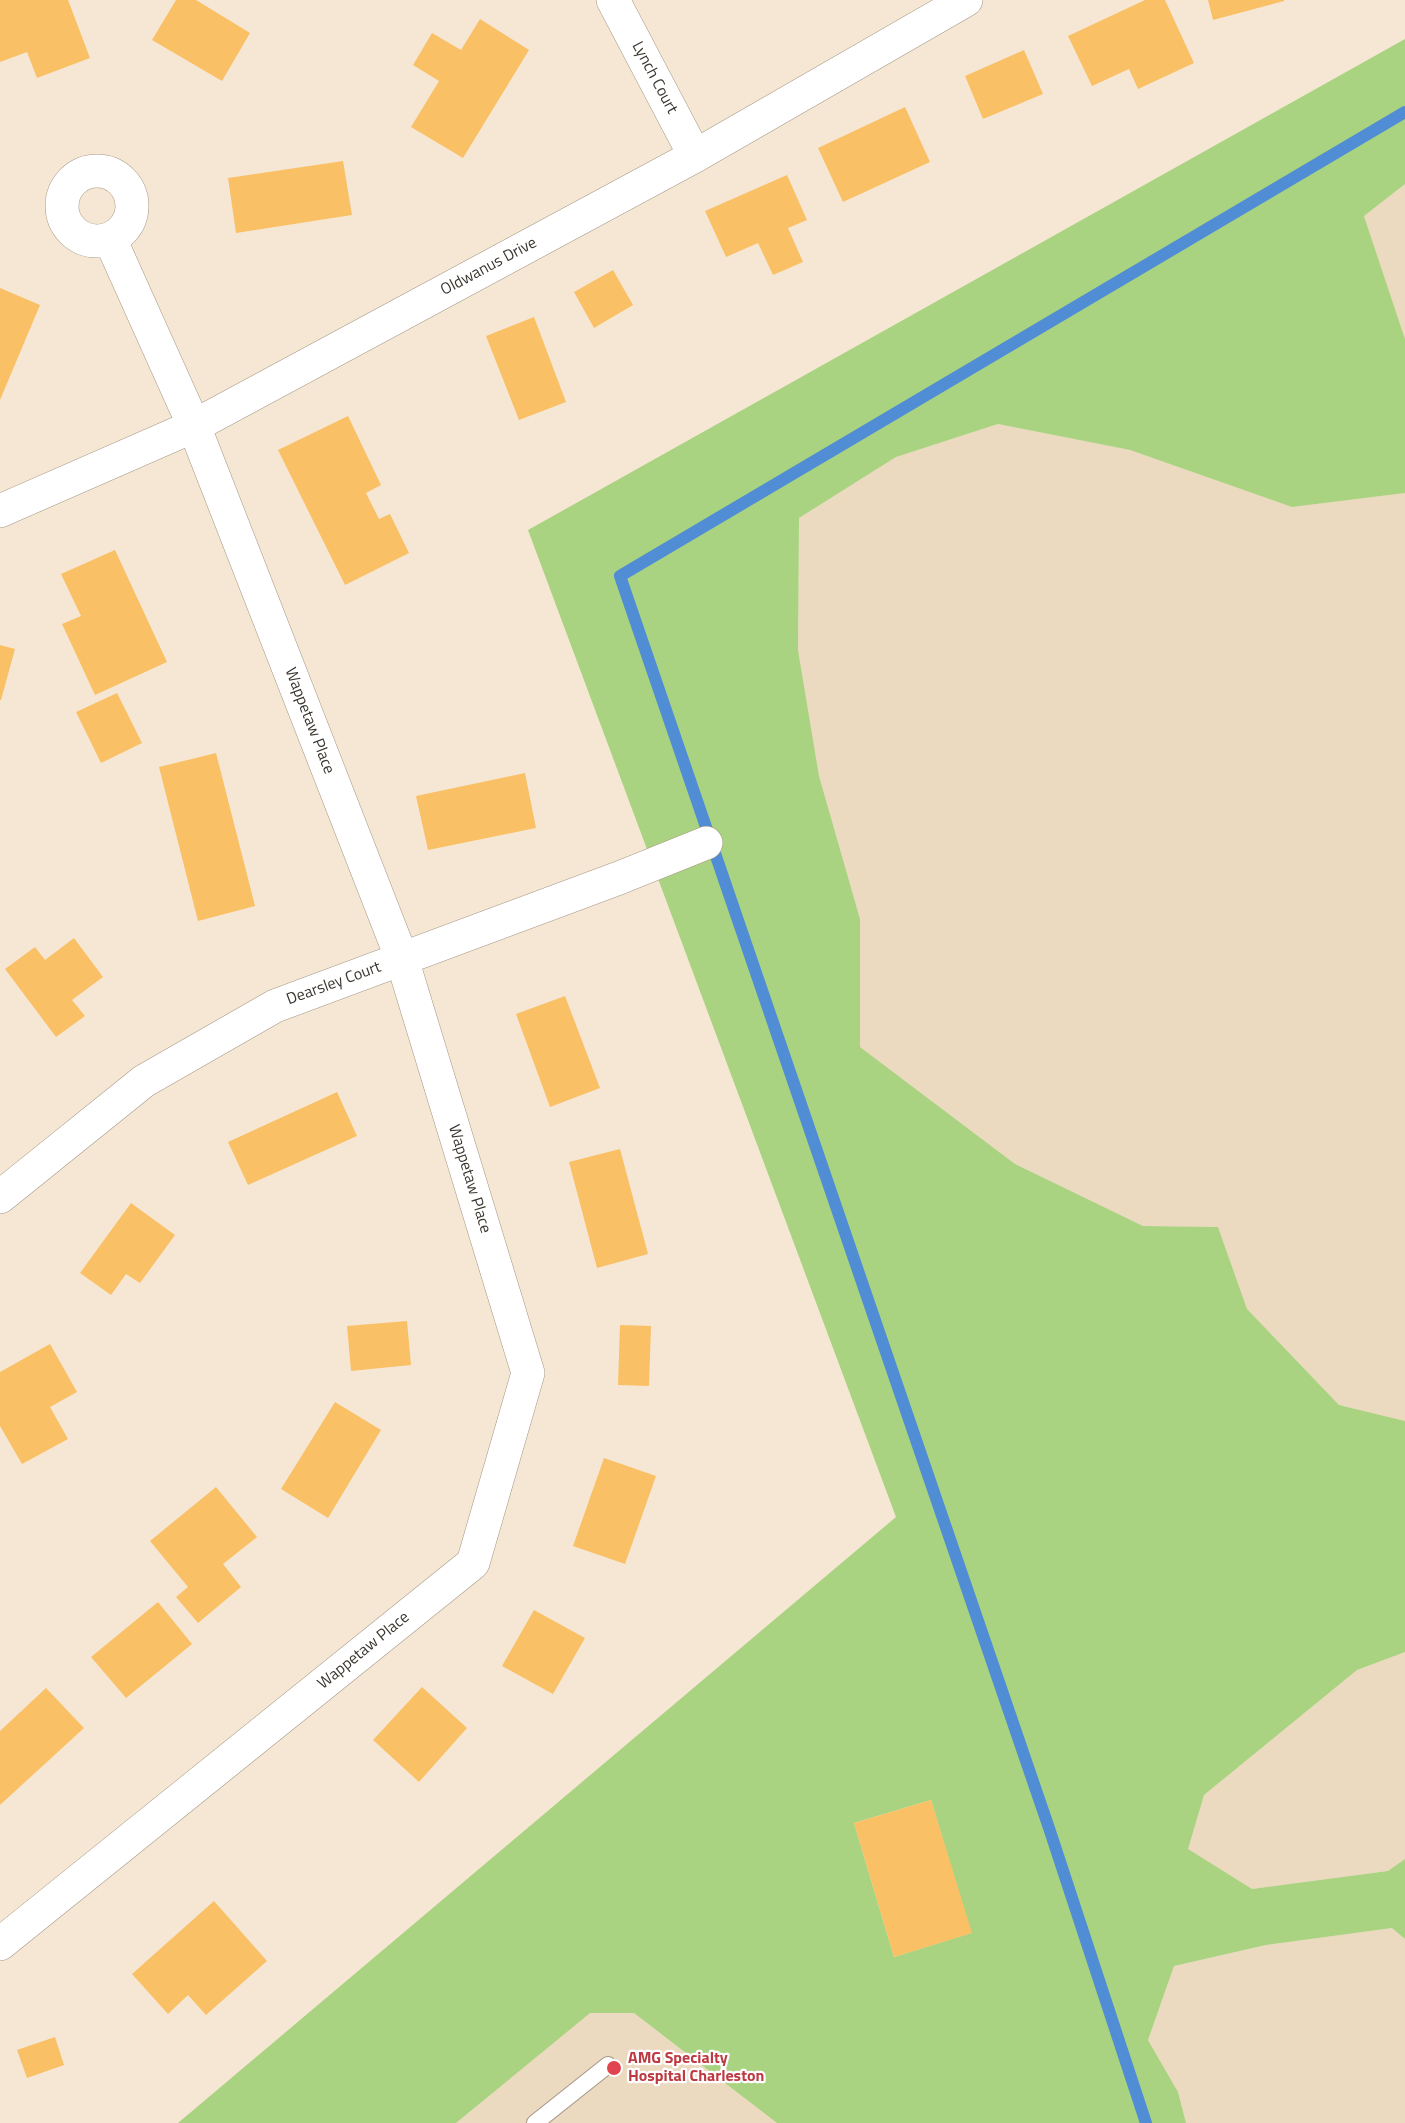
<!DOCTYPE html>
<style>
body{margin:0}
canvas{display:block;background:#f5e7d4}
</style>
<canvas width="1405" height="2123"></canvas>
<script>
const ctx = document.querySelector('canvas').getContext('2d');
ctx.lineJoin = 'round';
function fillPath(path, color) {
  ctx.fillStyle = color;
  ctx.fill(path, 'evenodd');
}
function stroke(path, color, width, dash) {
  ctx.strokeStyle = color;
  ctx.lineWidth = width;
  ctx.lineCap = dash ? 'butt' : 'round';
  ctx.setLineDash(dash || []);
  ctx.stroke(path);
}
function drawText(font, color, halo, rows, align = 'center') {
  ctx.font = font + ' "Titillium Web",sans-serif';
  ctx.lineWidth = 4.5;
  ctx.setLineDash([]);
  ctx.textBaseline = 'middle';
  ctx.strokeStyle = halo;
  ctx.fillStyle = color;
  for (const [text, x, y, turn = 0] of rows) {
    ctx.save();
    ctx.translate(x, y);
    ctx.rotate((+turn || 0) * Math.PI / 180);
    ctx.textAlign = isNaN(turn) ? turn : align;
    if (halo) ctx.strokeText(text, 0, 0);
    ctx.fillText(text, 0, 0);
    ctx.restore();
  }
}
fillPath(new Path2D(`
 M 1405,184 L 1405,339 L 1364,216 Z
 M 998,424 L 1130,450 L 1292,507 L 1405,493 L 1405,1421 L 1339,1405 L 1247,1309 L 1218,1227 L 1143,1226 L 1015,1164 L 860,1047 L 860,919 L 819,776 L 798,650 L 799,518 L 896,457 Z
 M 1405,1652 L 1405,1859 L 1388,1871 L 1252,1889 L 1187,1849 L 1204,1795 L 1357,1670 Z
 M 1392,1928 L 1405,1939 L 1405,2123 L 1186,2123 L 1178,2092 L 1148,2040 L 1174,1966 L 1266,1945 Z
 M 589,2013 L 634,2013 L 777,2123 L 456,2123 Z`), '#ebd9c0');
fillPath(new Path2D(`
 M 1405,39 L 1405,184 L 1364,216 L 1405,339 L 1405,493 L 1292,507 L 1130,450 L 998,424 L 896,457 L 799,518 L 798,650 L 819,776 L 860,919 L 860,1047 L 1015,1164 L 1143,1226 L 1218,1227 L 1247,1309 L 1339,1405 L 1405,1421 L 1405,1652 L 1357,1670 L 1204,1795 L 1188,1849 L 1252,1889 L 1388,1871 L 1405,1859 L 1405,1939 L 1392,1928 L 1266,1945 L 1174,1966 L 1148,2040 L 1178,2092 L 1186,2123 L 777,2123 L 634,2013 L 590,2013 L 456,2123 L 178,2123 L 896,1517 L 528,530 ZM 931,1800 L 971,1933 L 894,1957 L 854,1823 Z`), '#a9d380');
stroke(new Path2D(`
 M 1146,2123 L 1049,1828 L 620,576 L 1405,112`), '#508dd5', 12);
fillPath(new Path2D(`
 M 0,0 L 68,0 L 90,58 L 37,78 L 27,52 L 0,62 Z
 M 176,0 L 196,0 L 250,33 L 222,81 L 152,40 Z
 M 1145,0 L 1165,0 L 1194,63 L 1138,89 L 1129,69 L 1092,86 L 1068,36 Z
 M 1208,0 L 1284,0 L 1284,1 L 1213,20 Z
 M 480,19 L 529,50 L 463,158 L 411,127 L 439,81 L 413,65 L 432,33 L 461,50 Z
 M 1024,50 L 1043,94 L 983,119 L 965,76 Z
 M 905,107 L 930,162 L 843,202 L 818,148 Z
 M 343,161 L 352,215 L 236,233 L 228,178 Z
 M 787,175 L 807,220 L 788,228 L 803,262 L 773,275 L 758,243 L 726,257 L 705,211 Z
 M 613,270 L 633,305 L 594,328 L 574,292 Z
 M 0,288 L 40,305 L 0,400 Z
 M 534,317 L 566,402 L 519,420 L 486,336 Z
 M 348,416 L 381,485 L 366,493 L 379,519 L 390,514 L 409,553 L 345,585 L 278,450 Z
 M 115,550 L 167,662 L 95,695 L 62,624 L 81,616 L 61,574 Z
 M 0,645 L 15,649 L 1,700 L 0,700 Z
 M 117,693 L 142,743 L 101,763 L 76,712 Z
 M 216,753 L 255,906 L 198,921 L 159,767 Z
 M 525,773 L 536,828 L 428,850 L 416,796 Z
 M 74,938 L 103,977 L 72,1000 L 85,1016 L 56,1037 L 5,969 L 35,947 L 45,960 Z
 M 565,996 L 600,1088 L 550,1107 L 516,1014 Z
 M 337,1092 L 357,1136 L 248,1185 L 228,1142 Z
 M 620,1149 L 648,1254 L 597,1268 L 569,1162 Z
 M 131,1203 L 175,1235 L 140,1283 L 126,1274 L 111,1295 L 80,1273 Z
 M 407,1321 L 411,1365 L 351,1371 L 347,1326 Z
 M 620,1325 L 651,1326 L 649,1386 L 618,1385 Z
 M 50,1344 L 77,1392 L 50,1407 L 68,1439 L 22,1464 L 0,1426 L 0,1372 Z
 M 335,1402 L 381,1430 L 328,1518 L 281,1489 Z
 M 604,1458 L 656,1476 L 625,1564 L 573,1546 Z
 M 216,1487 L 257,1537 L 223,1564 L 241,1587 L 198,1623 L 176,1597 L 188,1587 L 150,1541 Z
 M 158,1602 L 192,1644 L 126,1698 L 91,1657 Z
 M 534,1610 L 585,1638 L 553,1694 L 502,1666 Z
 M 422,1687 L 467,1728 L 419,1782 L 373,1740 Z
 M 46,1688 L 84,1728 L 0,1805 L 0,1731 Z
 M 931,1800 L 972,1933 L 894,1957 L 854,1823 Z
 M 214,1901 L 267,1961 L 206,2015 L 188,1995 L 168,2014 L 132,1974 Z
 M 55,2037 L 64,2065 L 27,2078 L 17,2050 Z`), '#fac066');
const service = new Path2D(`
 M 535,2123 L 608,2065`);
const minor = new Path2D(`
 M 613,0 L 695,156
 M62 206a35 35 0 1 1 70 0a35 35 0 1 1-70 0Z
 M 0,511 L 194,426 L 695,156 L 966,0
 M 0,1197 L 144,1081 L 275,1006 L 619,878 L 706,843
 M 0,1944 L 473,1563 L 528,1373 L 402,959 L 194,426 L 110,239`);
stroke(service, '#a59886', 18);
stroke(minor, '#a59886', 34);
stroke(service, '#fff', 16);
stroke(minor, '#fff', 33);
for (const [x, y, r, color] of [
 [614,2068,8,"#e0444e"]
]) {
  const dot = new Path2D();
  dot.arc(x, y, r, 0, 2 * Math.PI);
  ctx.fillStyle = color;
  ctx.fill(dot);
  stroke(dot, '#fff', 2);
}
drawText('16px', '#3a352e', '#fff', [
 ["Lynch Court",654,78,62],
 ["Oldwanus Drive",489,267,-28],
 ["Wappetaw Place",309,721,69],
 ["Dearsley Court",334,984,-20],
 ["Wappetaw Place",469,1179,73],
 ["Wappetaw Place",364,1651,-39]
]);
drawText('bold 16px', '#be3a42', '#fff', [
 ["AMG Specialty",628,2059],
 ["Hospital Charleston",628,2077]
], 'left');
</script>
